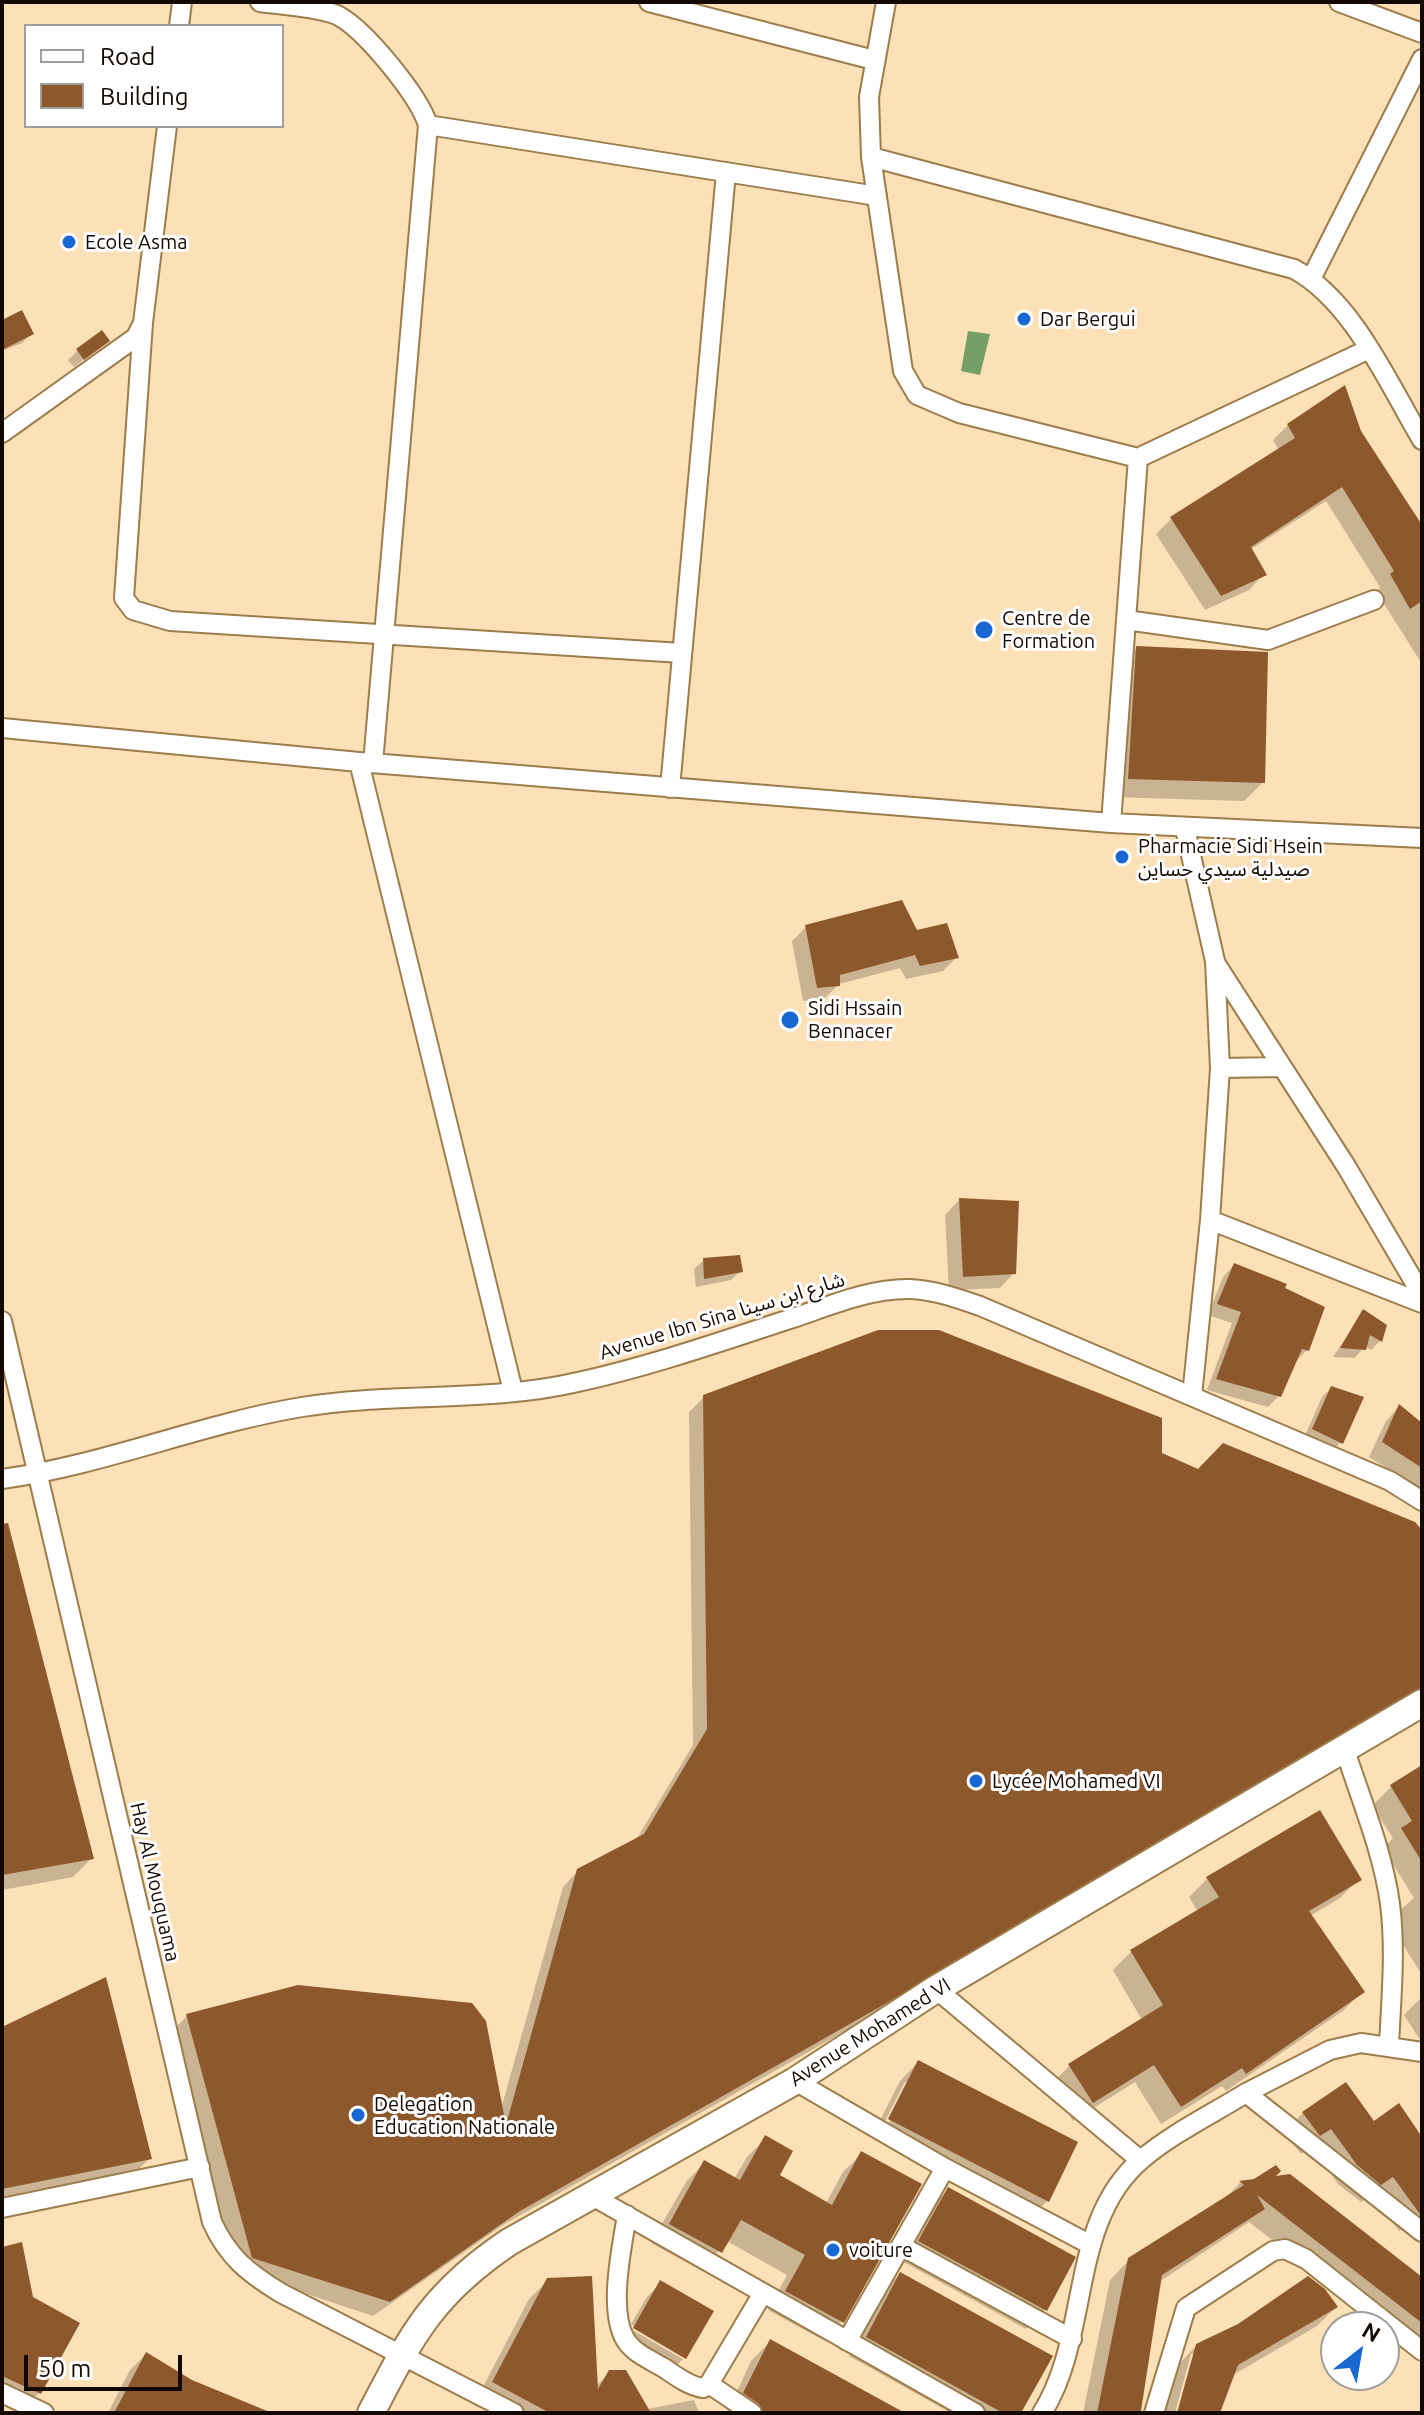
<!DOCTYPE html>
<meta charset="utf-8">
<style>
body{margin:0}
#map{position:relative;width:1424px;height:2415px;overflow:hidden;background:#fce0b7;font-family:Ubuntu,sans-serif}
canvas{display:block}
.frame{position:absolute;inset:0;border:4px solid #140900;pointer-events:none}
.legend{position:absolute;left:24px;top:24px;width:260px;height:104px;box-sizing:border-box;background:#fff;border:2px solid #a19d99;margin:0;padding:10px 14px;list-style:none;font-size:24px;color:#140900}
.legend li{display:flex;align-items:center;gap:16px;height:40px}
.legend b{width:40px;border:2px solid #a19d99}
.north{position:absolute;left:1320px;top:2311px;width:80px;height:80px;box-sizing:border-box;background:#fff;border:2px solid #a19d99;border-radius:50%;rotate:31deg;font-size:22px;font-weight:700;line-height:32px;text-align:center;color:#140900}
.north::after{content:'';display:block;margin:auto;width:28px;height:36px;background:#1967d2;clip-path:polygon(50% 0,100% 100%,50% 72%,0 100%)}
.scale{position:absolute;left:24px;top:2355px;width:158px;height:36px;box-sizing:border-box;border:4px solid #140900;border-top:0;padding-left:10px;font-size:24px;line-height:28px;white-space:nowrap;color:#140900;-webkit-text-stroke:6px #fff;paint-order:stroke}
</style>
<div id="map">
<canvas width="1424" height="2415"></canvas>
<div class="frame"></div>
<ul class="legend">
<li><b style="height:10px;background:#fff"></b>Road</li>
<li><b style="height:22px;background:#8d582b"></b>Building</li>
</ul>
<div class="north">N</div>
<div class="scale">50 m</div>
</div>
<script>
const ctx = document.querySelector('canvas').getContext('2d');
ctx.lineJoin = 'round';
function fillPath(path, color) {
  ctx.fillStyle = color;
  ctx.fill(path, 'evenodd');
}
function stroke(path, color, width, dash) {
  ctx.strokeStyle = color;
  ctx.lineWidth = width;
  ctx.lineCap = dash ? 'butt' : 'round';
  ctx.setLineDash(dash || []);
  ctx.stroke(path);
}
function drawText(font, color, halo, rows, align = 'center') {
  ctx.font = font + ' Ubuntu,"Noto Sans Arabic",sans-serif';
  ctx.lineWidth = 6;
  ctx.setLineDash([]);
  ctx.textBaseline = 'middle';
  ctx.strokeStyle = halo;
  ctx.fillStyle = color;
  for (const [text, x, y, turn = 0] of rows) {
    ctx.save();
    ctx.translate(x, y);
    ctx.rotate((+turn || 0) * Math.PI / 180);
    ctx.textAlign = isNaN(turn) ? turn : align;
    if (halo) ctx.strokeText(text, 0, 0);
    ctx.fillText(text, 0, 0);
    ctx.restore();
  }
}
fillPath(new Path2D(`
 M 968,331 L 990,334 L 980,375 L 961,371 Z`), '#759f67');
fillPath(new Path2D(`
 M 2,322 L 31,334 L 22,343 L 2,351 Z
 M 107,341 L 74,367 L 68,360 L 77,351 Z
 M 1288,425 L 1359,432 L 1422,528 L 1422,664 L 1376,591 L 1380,587 L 1326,501 L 1250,550 L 1264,574 L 1249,590 L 1205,610 L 1156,534 L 1171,519 L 1279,450 L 1273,440 Z
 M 1137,648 L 1263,782 L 1244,801 L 1109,797 L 1118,667 Z
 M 806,927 L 957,957 L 943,971 L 906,979 L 900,968 L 839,984 L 824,999 L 803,1001 L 792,941 Z
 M 959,1200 L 1014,1273 L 1000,1288 L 949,1290 L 945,1215 Z
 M 704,1260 L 741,1271 L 731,1280 L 696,1287 L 694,1269 Z
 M 1234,1265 L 1283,1289 L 1307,1350 L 1296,1361 L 1279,1396 L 1268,1407 L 1207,1390 L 1232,1323 L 1208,1315 L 1223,1277 Z
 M 1363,1312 L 1384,1326 L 1380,1341 L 1371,1350 L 1365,1346 L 1355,1358 L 1333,1357 Z
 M 1331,1388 L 1361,1398 L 1341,1442 L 1332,1451 L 1304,1438 L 1322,1397 Z
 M 704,1397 L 1160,1455 L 1198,1471 L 1422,1532 L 1422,1704 L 1397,1703 L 861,2022 L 503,2225 L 373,2316 L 235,2270 L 172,2031 L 187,2016 L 501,2109 L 563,1887 L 578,1871 L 636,1840 L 693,1745 L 689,1412 Z
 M 1399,1407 L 1422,1426 L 1420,1489 L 1369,1457 L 1386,1421 Z
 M 2,1530 L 92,1858 L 73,1877 L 2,1890 Z
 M 1422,1768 L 1422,1975 L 1388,1921 L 1414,1898 L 1383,1848 L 1393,1838 L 1372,1806 L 1391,1787 Z
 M 1208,1878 L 1359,1879 L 1340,1898 L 1310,1916 L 1362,1991 L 1344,2010 L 1226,2091 L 1222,2086 L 1161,2124 L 1135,2082 L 1073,2121 L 1051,2085 L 1069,2066 L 1142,2020 L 1113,1970 L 1132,1951 L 1198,1912 L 1189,1897 Z
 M 1422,1997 L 1422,2043 L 1404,2015 Z
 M 2,2029 L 150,2158 L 131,2177 L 2,2203 Z
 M 918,2062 L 1076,2142 L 1047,2201 L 1028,2220 L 871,2138 L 900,2081 ZM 905,2082 L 909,2082 L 886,2129 L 882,2127 Z
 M 1303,2113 L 1373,2124 L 1422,2140 L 1422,2216 L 1399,2231 L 1373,2194 L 1361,2202 L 1338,2184 L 1312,2146 L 1301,2154 L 1284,2132 Z
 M 766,2138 L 777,2176 L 826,2203 L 843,2172 L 862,2153 L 842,2321 L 823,2340 L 768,2310 L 787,2275 L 727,2241 L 702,2271 L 651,2243 L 686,2182 L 704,2163 L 734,2179 L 747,2157 Z
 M 1270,2179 L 1422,2279 L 1422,2356 L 1249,2222 L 1159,2282 L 1139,2410 L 1083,2413 L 1110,2280 L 1129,2260 L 1222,2201 L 1240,2183 Z
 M 948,2190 L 1073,2258 L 1045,2310 L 1026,2329 L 900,2260 L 929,2209 Z
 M 2,2249 L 39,2393 L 21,2411 L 2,2402 Z
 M 900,2274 L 1019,2413 L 951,2413 L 849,2356 L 881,2293 Z
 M 548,2280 L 596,2386 L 610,2372 L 647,2409 L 694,2400 L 699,2413 L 496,2413 L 475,2402 L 529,2299 Z
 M 661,2283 L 685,2358 L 684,2359 L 684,2355 L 631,2324 L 647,2297 Z
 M 1336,2307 L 1317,2326 L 1233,2375 L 1218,2413 L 1179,2413 L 1195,2354 L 1191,2354 L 1175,2413 L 1164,2413 L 1178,2365 L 1197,2345 Z
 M 629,2328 L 683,2359 L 671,2372 L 621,2342 Z
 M 770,2342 L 901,2413 L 727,2413 L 751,2361 Z
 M 146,2354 L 247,2413 L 108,2413 L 130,2370 Z`), '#0003');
fillPath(new Path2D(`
 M 22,310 L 34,334 L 2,350 L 2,320 Z
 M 102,330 L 110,341 L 84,360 L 76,349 Z
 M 1345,385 L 1361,431 L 1422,525 L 1422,601 L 1410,609 L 1390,574 L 1394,571 L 1342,487 L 1251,547 L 1267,575 L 1221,596 L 1170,517 L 1295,438 L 1287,424 Z
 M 1136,646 L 1268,652 L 1265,783 L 1128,779 Z
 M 902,900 L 917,930 L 947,923 L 959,958 L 920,966 L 915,955 L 840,975 L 840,986 L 817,988 L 805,925 Z
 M 959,1198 L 1019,1201 L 1016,1274 L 963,1277 Z
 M 740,1255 L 743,1272 L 704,1279 L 703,1258 Z
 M 1234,1263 L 1287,1284 L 1285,1288 L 1325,1307 L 1309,1351 L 1302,1349 L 1281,1397 L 1216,1379 L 1241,1312 L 1217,1304 Z
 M 1363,1309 L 1387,1325 L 1382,1342 L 1370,1335 L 1366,1350 L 1340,1348 Z
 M 878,1330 L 939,1330 L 1162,1418 L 1162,1453 L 1198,1469 L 1223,1443 L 1415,1522 L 1422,1530 L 1422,1687 L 878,2008 L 520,2211 L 390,2302 L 252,2258 L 186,2014 L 298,1985 L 472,2003 L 486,2021 L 506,2125 L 577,1869 L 644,1834 L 707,1729 L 703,1395 Z
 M 1331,1386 L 1364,1397 L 1343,1444 L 1312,1429 Z
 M 1399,1404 L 1422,1423 L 1422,1468 L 1382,1442 Z
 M 8,1523 L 94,1859 L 2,1875 L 2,1524 Z
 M 1422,1765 L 1422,1862 L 1401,1828 L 1412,1821 L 1390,1785 Z
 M 1320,1810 L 1362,1880 L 1309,1911 L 1365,1992 L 1246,2074 L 1242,2068 L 1181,2107 L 1154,2065 L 1093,2103 L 1068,2064 L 1163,2005 L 1130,1950 L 1219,1897 L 1206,1877 Z
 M 106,1977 L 152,2159 L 2,2189 L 2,2027 Z
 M 918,2060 L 1078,2142 L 1049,2202 L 888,2119 Z
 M 1346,2082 L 1374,2121 L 1399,2103 L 1422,2137 L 1422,2217 L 1393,2177 L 1381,2185 L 1357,2165 L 1331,2129 L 1320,2136 L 1302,2112 Z
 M 765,2135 L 793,2151 L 780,2175 L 832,2205 L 861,2151 L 922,2184 L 844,2323 L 785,2291 L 805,2255 L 741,2220 L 722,2253 L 669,2224 L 704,2160 L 740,2180 Z
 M 1276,2165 L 1281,2171 L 1276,2176 L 1290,2174 L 1422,2277 L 1422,2323 L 1257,2195 L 1265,2209 L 1162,2275 L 1141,2411 L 1097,2413 L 1128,2258 L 1244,2185 L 1239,2181 L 1254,2179 Z
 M 948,2187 L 1076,2257 L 1047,2311 L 918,2241 Z
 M 22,2242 L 33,2297 L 80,2323 L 41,2394 L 2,2376 L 2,2247 Z
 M 900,2272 L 1053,2356 L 1021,2413 L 1003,2413 L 866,2337 Z
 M 592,2276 L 598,2389 L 609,2370 L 626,2370 L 651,2413 L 550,2413 L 492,2382 L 547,2278 Z
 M 1308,2276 L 1325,2289 L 1338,2307 L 1238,2365 L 1220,2413 L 1177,2413 L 1196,2344 L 1238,2324 Z
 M 660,2280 L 714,2311 L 686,2359 L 633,2328 Z
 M 770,2339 L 905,2413 L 764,2413 L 759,2404 L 743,2393 Z
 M 146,2352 L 192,2380 L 272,2413 L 114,2413 Z`), '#8d582b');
const street = new Path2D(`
 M 260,2 C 280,5 322,7 339,16 C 367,32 419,96 428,125 L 373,763
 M 649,2 L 874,60
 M 886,2 L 869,97 L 871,157 L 1294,269 C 1353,301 1388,383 1422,440
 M 1339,2 L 1422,33
 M 179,26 L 182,2
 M 428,125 L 877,196
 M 871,157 L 903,371 L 917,395 L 959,413 L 1138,458 L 1111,823
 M 1311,279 L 1422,59
 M 143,323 L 124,598 L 133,610 L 170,621 L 682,653
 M 2,433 L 136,337 L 143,323 L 167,126
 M 1138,458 L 1367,350
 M 1126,620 L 1268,640 L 1374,600
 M 2,728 L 359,762 L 1111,823 L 1422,838
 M 359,762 L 513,1391
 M 670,788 L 726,172
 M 1185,829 L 1215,961 L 1220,1068 L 1210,1220 L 1192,1396
 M 1216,964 L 1346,1166 L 1422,1295
 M 1220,1068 L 1281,1067
 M 1210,1220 L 1422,1303
 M 2,1321 L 212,2222 C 228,2257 248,2273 281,2293 L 514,2413
 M 2,1479 C 104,1465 200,1424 302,1407 C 393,1392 488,1403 578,1382 C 651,1366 722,1341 793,1318 C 829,1306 871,1288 910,1289 C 934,1290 957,1298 980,1306 L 1390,1481 L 1422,1501
 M 1345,1750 C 1361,1800 1383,1852 1390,1904 C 1396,1951 1391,2000 1389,2046
 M 936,1989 L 1140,2160
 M 795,2081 L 945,2168 L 1091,2245
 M 1246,2093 L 1330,2050 L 1361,2043 L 1422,2052
 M 594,2197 L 975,2413
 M 2,2208 L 200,2167
 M 627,2215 C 622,2247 608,2309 625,2339 C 633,2353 651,2360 664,2368 C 676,2376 689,2386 703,2388 L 709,2384 L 763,2293
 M 901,2246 L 1072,2339
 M 847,2341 L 945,2168
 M 709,2384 L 752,2413
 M 2,2393 L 44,2413
 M 1042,2413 C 1091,2336 1068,2221 1142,2159 C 1173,2133 1212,2114 1246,2093 L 1422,2232
 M 1154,2413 L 1186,2308 L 1273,2251 L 1285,2249 L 1306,2259 L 1422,2351`);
const secondary = new Path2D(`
 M 371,2413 C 412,2334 433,2293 509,2242 L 795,2081 L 936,1989 L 1422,1703`);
stroke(street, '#9c7d4b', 22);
stroke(secondary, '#9c7d4b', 30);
stroke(street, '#fff', 18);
stroke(secondary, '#fff', 26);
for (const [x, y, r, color] of [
 [69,242,8,"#1967d2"],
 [1024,319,8,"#1967d2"],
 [984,630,10,"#1967d2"],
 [1122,857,8,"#1967d2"],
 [790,1020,10,"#1967d2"],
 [976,1781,8,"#1967d2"],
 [358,2115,8,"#1967d2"],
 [833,2250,8,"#1967d2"]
]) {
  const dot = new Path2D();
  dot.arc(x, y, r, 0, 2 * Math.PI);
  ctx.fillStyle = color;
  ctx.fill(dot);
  stroke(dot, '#fff', 3);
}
drawText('20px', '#140900', '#fff', [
 ["Ecole Asma",85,242],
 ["Dar Bergui",1040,319],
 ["Centre de",1002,618],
 ["Formation",1002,641],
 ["Pharmacie Sidi Hsein",1138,846],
 ["صيدلية سيدي حساين",1138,869],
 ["Sidi Hssain",808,1008],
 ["Bennacer",808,1031],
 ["Lycée Mohamed VI",992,1781],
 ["Delegation",374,2104],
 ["Education Nationale",374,2127],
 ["voiture",849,2250]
], 'left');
drawText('20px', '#140900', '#fff', [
 ["Avenue Ibn Sina شارع ابن سينا",722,1316,-17],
 ["Hay Al Mouquama",155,1882,77],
 ["Avenue Mohamed VI",870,2032,-32]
]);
</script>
